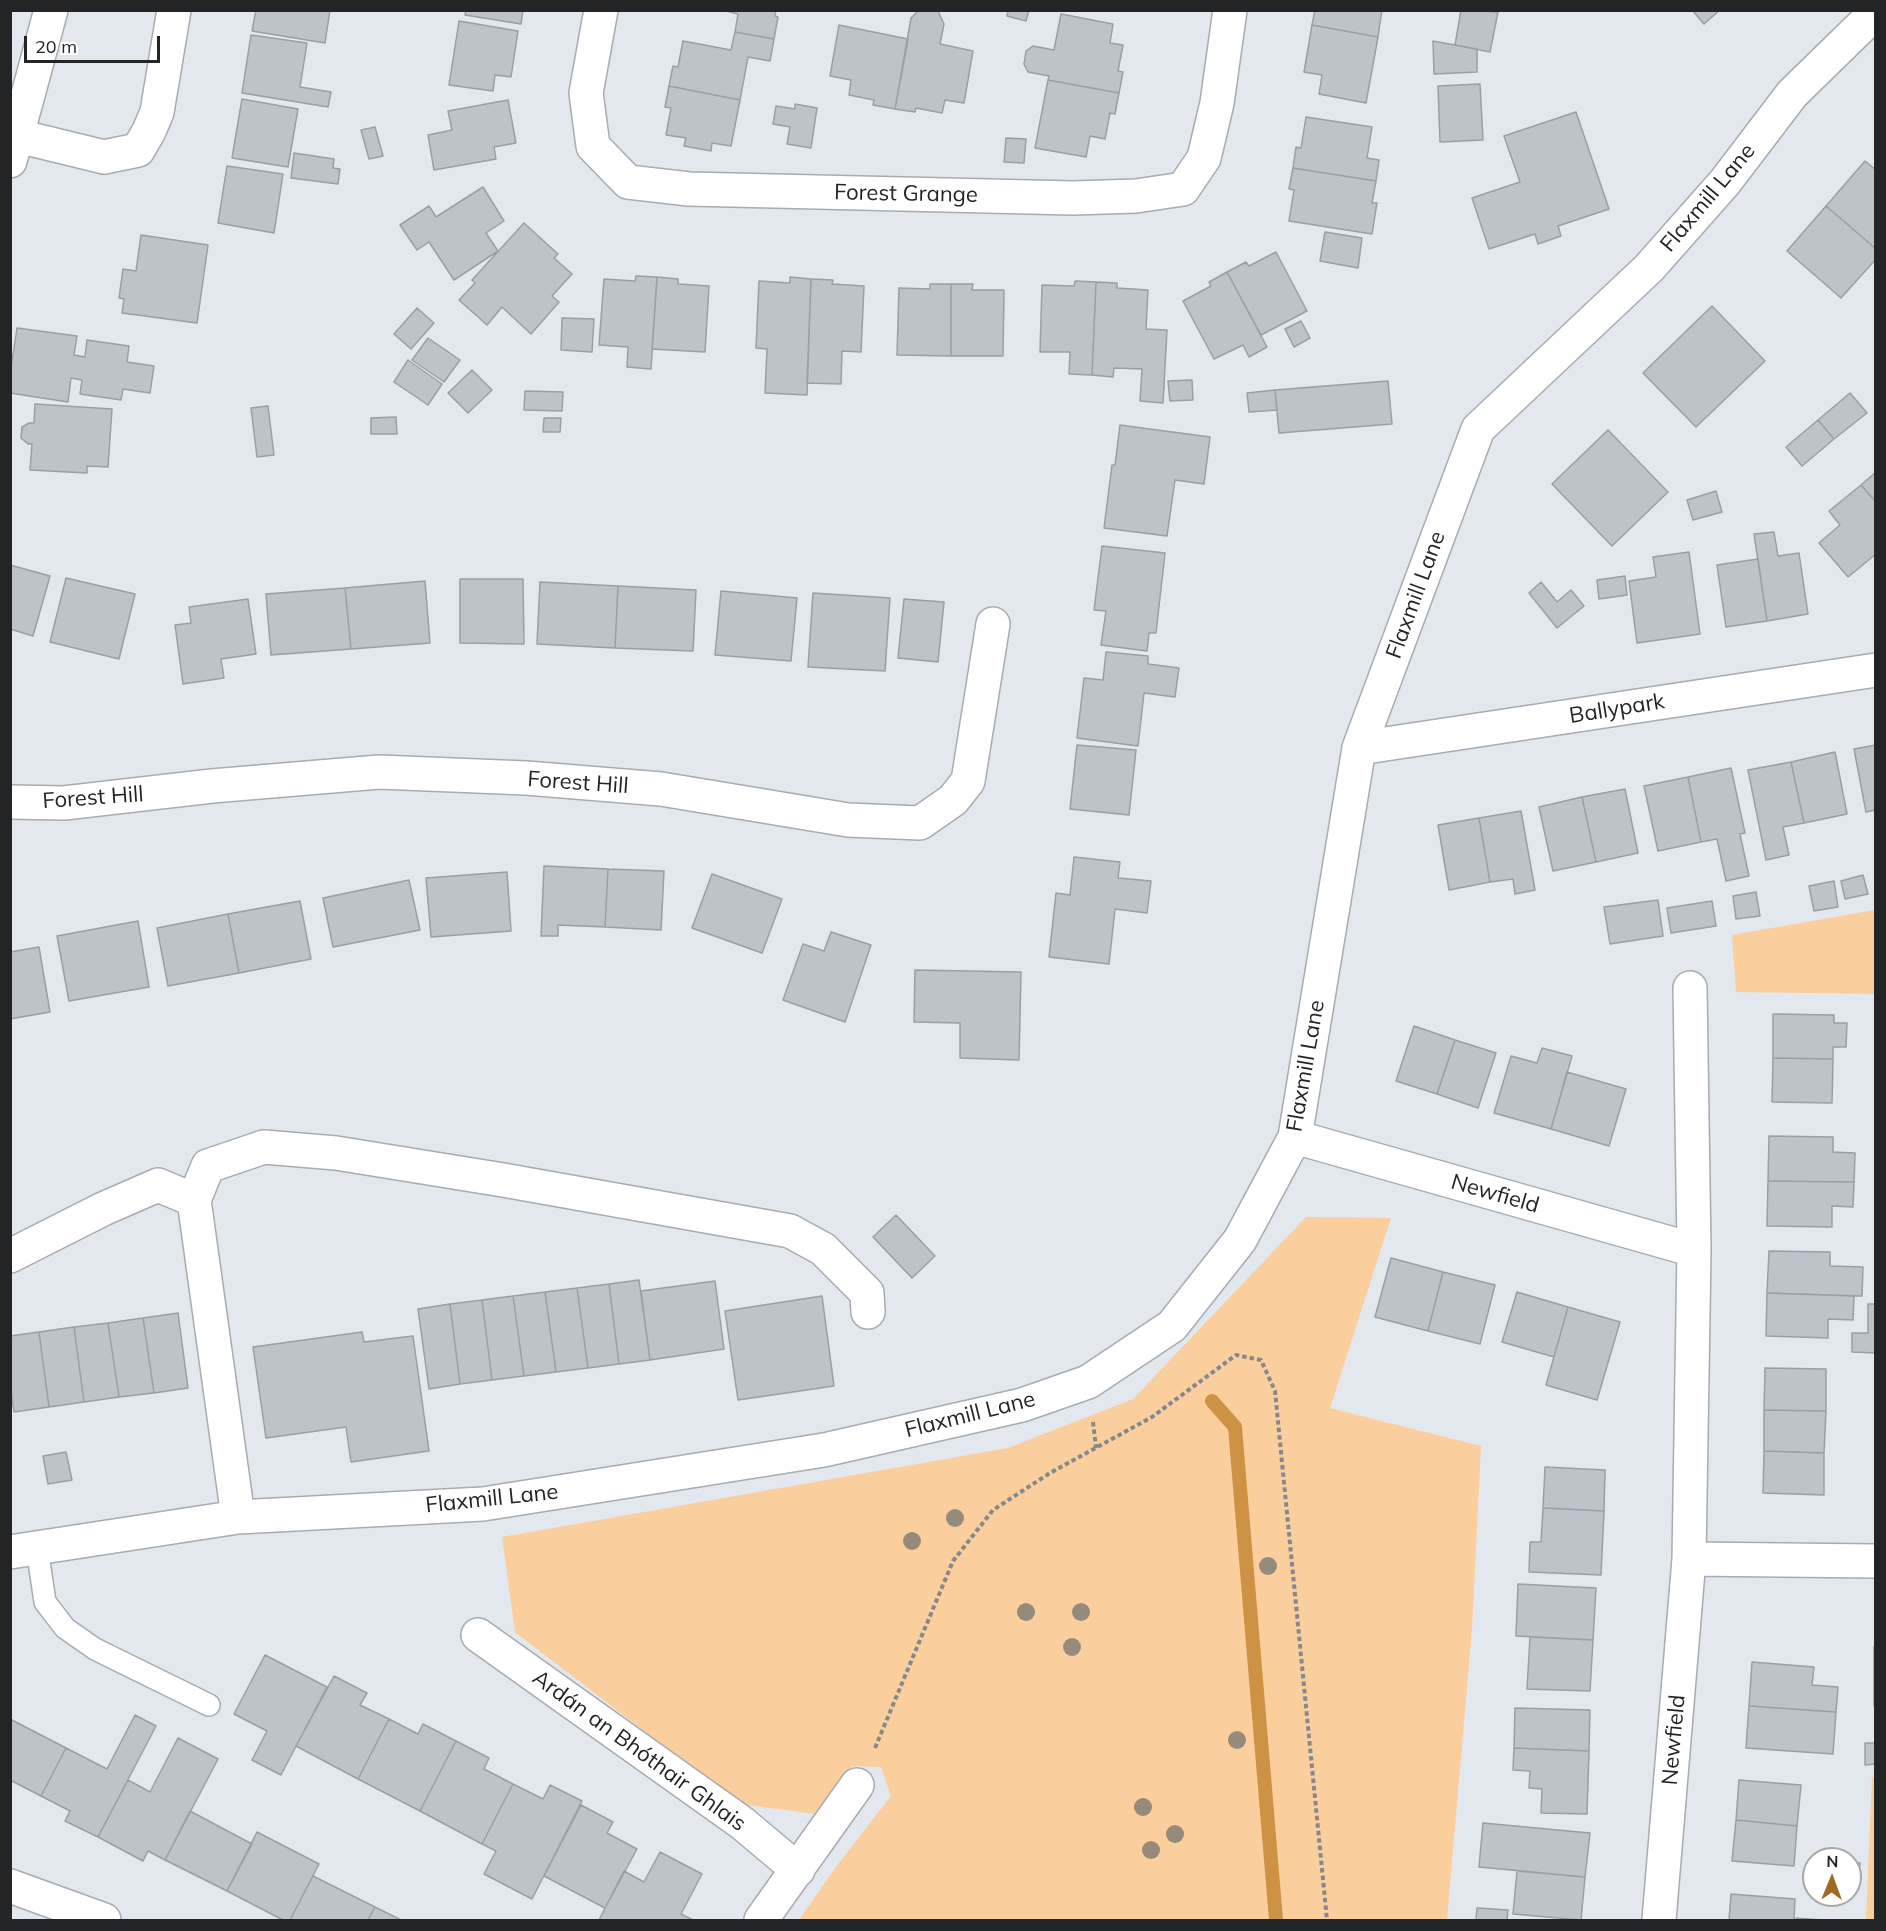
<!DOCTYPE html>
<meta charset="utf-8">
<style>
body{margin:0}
#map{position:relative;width:1886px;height:1931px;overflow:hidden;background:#e3e7ee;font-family:Mulish,sans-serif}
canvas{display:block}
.frame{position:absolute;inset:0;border:12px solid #222426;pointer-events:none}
.north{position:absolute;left:1802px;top:1847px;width:60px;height:60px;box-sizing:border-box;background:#fff;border:2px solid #a7a7a8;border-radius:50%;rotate:1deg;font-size:16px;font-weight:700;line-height:24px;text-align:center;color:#222426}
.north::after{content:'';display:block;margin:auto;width:21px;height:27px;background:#9f6b23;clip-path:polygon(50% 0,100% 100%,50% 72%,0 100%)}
.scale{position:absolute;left:24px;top:36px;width:136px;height:27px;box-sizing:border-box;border:3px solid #222426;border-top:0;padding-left:8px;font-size:18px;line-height:21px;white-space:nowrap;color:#222426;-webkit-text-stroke:4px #fff;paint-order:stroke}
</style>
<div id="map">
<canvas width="1886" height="1931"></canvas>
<div class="frame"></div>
<div class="north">N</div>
<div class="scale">20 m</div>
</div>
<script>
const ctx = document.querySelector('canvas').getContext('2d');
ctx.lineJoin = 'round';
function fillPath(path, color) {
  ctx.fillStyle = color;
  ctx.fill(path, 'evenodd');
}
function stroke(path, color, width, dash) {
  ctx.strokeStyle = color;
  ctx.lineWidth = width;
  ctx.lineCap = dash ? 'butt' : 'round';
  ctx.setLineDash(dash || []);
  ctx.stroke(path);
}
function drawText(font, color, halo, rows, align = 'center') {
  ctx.font = font + ' Mulish,sans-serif';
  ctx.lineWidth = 5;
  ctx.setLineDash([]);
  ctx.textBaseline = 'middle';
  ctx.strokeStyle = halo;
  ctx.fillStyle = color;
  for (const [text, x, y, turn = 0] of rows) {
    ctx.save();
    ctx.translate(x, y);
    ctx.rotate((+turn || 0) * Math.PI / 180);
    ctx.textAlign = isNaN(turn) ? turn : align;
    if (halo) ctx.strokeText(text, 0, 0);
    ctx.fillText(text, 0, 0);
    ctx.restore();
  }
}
fillPath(new Path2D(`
 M 1875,910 L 1875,994 L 1736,992 L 1732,935 Z
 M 1306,1217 L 1391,1218 L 1330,1408 L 1481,1446 L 1472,1629 L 1447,1920 L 799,1920 L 835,1868 L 891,1796 L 881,1767 L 853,1766 L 816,1814 L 739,1804 L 515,1632 L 502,1537 L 1008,1448 L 1133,1399 Z
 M 1872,1777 L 1876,1777 L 1876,1920 L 1866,1920 Z`), '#facf9d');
stroke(new Path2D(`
 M 1212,1401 L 1235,1427 L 1276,1920`), '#cd9244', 14);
const building = new Path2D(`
 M 256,10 L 330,10 L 325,43 L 252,31 Z
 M 466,10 L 523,10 L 521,24 L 465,15 Z
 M 722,10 L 776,10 L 775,16 L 778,17 L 774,39 L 735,32 L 738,14 Z
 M 919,10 L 938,11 L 944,24 L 940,44 L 973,51 L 964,103 L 945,100 L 942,113 L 916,108 L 915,112 L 895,109 L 911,18 Z
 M 1008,10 L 1029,10 L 1026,21 L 1007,16 Z
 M 1315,10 L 1382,10 L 1378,37 L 1312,25 Z
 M 1461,10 L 1498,12 L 1490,52 L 1455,45 Z
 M 1692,10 L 1720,10 L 1704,24 Z
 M 1061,14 L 1113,24 L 1110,43 L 1123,45 L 1118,71 L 1123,72 L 1119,93 L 1048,80 L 1049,76 L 1028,72 L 1024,64 L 1026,51 L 1033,46 L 1054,50 Z
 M 459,21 L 518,31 L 511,77 L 495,75 L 493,91 L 449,85 Z
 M 839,25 L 908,39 L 895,109 L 873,105 L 874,100 L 849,95 L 851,80 L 830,76 Z
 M 1312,25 L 1378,37 L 1366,103 L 1319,94 L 1322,75 L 1304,72 Z
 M 735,32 L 774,39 L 770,61 L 748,57 L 740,100 L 669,86 L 673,66 L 678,67 L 683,41 L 731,50 Z
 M 251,35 L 307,43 L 300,87 L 331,92 L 328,107 L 242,93 Z
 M 1433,41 L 1477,49 L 1477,72 L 1434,74 Z
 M 1048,80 L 1119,93 L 1115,114 L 1110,113 L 1105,139 L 1090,136 L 1086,157 L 1035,148 Z
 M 1480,84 L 1483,140 L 1440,142 L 1438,86 Z
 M 669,86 L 740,100 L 731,146 L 712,143 L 711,151 L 684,146 L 686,138 L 666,135 L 671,108 L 665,107 Z
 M 242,99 L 298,109 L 288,167 L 232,158 Z
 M 508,100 L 516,143 L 494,147 L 496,159 L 434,170 L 428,135 L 452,130 L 448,111 Z
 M 795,104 L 817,108 L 811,148 L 787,144 L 790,127 L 773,124 L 776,106 L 795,109 Z
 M 1576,112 L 1609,209 L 1558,226 L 1561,236 L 1538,244 L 1535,234 L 1489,249 L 1472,198 L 1520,182 L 1504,136 Z
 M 1306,117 L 1372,127 L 1367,158 L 1379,160 L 1376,181 L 1293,168 L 1296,147 L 1301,148 Z
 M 375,127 L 383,156 L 369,159 L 361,130 Z
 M 1006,138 L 1026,139 L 1024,163 L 1004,162 Z
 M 294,153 L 334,159 L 333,168 L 340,169 L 338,184 L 291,178 Z
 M 1865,161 L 1876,170 L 1876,249 L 1826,206 Z
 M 227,166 L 283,174 L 274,233 L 218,223 Z
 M 1293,168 L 1376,181 L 1372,203 L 1377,203 L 1372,234 L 1289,221 L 1294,190 L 1289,189 Z
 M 483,187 L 504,221 L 486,233 L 498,251 L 454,280 L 429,242 L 417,250 L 400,225 L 429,206 L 436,217 Z
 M 1826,206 L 1876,249 L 1876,259 L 1841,298 L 1787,251 Z
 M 524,223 L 558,254 L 554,258 L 572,274 L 552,296 L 559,302 L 531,334 L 502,307 L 487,325 L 459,300 L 475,283 L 472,280 Z
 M 1325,232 L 1362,238 L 1358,268 L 1320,261 Z
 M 141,235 L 208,245 L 197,323 L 122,313 L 124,299 L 119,298 L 123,269 L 136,271 Z
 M 1276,252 L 1307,311 L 1261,335 L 1227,272 L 1246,262 L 1249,266 Z
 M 1227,272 L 1267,347 L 1249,357 L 1243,345 L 1214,359 L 1183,301 L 1211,286 L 1209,282 Z
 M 636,276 L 657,277 L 651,369 L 627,367 L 628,347 L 599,345 L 604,279 L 635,281 Z
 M 657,277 L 678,279 L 678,284 L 709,286 L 705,352 L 652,349 Z
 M 790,277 L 811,279 L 807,395 L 765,393 L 767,349 L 756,348 L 759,281 L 790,283 Z
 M 811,279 L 833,280 L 832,284 L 864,286 L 861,352 L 842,351 L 841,384 L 807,383 Z
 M 1075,281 L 1096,282 L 1092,375 L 1069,374 L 1070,352 L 1040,352 L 1042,285 L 1074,286 Z
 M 1096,282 L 1117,283 L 1117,288 L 1148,290 L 1146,329 L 1167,330 L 1163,403 L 1140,401 L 1142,369 L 1114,368 L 1113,377 L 1092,375 Z
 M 930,284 L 951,284 L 951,356 L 897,355 L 899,288 L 930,289 Z
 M 951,284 L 973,284 L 972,290 L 1004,290 L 1003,356 L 951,356 Z
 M 1712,306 L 1765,361 L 1696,427 L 1643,373 Z
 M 417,308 L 434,323 L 411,349 L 394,334 Z
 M 562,318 L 594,319 L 592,352 L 561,350 Z
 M 1301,321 L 1310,338 L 1294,347 L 1285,329 Z
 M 17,328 L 77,336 L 74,355 L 85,357 L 87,340 L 129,346 L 127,362 L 154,366 L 150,393 L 123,389 L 121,400 L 80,394 L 82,380 L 71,378 L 68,402 L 10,393 L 10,375 Z
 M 428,338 L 460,360 L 444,382 L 412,360 Z
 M 408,360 L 442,384 L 428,405 L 394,382 Z
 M 472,370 L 492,390 L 468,413 L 448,393 Z
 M 1192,380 L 1193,400 L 1170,401 L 1168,381 Z
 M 1388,381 L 1392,424 L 1279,433 L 1275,390 Z
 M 1275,390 L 1277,410 L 1249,412 L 1247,393 Z
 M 525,391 L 563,392 L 562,411 L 524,410 Z
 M 1850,393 L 1867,413 L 1834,439 L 1818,420 Z
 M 35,404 L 112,409 L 108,467 L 87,466 L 87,473 L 30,470 L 32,444 L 28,444 L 21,438 L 22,427 L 29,423 L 34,423 Z
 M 268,406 L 274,455 L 257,457 L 251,408 Z
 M 396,417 L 397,434 L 371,434 L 371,418 Z
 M 544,418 L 561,418 L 560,432 L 543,432 Z
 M 1818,420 L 1834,439 L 1802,466 L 1786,447 Z
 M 1120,425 L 1210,437 L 1204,484 L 1175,480 L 1167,536 L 1104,528 L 1112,465 L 1115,465 Z
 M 1608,430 L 1668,492 L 1612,546 L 1552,484 Z
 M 1876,472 L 1876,502 L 1861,485 Z
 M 1861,485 L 1876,502 L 1876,554 L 1848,577 L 1819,543 L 1840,525 L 1829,511 Z
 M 1716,491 L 1722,512 L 1693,520 L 1687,500 Z
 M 1774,532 L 1778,556 L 1799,553 L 1808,614 L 1767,621 L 1754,534 Z
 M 1102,546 L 1165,553 L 1156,633 L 1149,633 L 1147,651 L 1101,645 L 1106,611 L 1094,610 Z
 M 1689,552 L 1700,634 L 1637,643 L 1629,581 L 1656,577 L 1653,557 Z
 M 1758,559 L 1767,621 L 1726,627 L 1717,565 Z
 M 10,565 L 50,576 L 33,636 L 10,629 Z
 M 1625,576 L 1627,595 L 1599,599 L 1597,580 Z
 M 66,578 L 135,594 L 119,659 L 50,642 Z
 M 460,579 L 523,579 L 524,644 L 460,643 Z
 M 425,581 L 430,643 L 351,649 L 345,588 Z
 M 540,582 L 618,586 L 615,648 L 537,644 Z
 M 1541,582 L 1557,602 L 1571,590 L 1584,606 L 1557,628 L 1529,593 Z
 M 618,586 L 696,590 L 693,651 L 615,648 Z
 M 345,588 L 351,649 L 271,655 L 266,594 Z
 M 721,591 L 797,598 L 791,661 L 715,655 Z
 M 813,593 L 890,598 L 885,671 L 808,667 Z
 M 248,599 L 256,654 L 221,659 L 224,678 L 183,684 L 175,625 L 191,623 L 189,607 Z
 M 904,599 L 944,602 L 938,662 L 898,658 Z
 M 1106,652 L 1148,656 L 1148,664 L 1179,668 L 1175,697 L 1144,693 L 1138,746 L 1077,738 L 1084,678 L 1103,680 Z
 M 1077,745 L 1136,750 L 1129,815 L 1070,809 Z
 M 1876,745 L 1876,810 L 1866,812 L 1854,749 Z
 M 1835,752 L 1847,814 L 1804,823 L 1791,762 Z
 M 1791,762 L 1804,823 L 1783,827 L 1789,855 L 1766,860 L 1748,770 Z
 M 1731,768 L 1745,833 L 1740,834 L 1749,876 L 1726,881 L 1717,839 L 1701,842 L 1688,777 Z
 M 1688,777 L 1701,842 L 1658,851 L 1644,786 Z
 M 1625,789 L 1638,853 L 1596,862 L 1582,797 Z
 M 1582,797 L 1596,862 L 1553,871 L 1539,807 Z
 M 1521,811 L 1535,890 L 1515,894 L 1513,879 L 1490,882 L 1479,818 Z
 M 1479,818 L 1490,882 L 1449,890 L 1438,825 Z
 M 1074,857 L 1120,862 L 1118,878 L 1151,881 L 1147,913 L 1115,909 L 1109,964 L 1049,957 L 1056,893 L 1070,895 Z
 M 544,866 L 608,869 L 605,927 L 558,925 L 558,936 L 541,936 Z
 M 608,869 L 664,871 L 661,930 L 605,927 Z
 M 507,872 L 511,931 L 431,937 L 426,878 Z
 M 712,874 L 782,899 L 762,953 L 692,928 Z
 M 1863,875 L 1868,894 L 1845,899 L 1841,881 Z
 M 409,880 L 420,930 L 333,947 L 323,898 Z
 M 1834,881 L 1838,907 L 1814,911 L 1809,886 Z
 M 1756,892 L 1760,916 L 1736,919 L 1733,896 Z
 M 1658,900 L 1663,936 L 1610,944 L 1604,907 Z
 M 300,901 L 311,959 L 239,973 L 228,914 Z
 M 1712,901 L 1716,926 L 1671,933 L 1667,908 Z
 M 228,914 L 239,973 L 168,986 L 157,928 Z
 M 138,921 L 149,987 L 69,1001 L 57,936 Z
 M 831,932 L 871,945 L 845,1022 L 783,1000 L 803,944 L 824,951 Z
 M 39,947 L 50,1012 L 10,1019 L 10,952 Z
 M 915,970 L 1021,972 L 1019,1060 L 960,1058 L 960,1023 L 914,1022 Z
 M 1773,1014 L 1834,1015 L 1834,1023 L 1847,1023 L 1846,1047 L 1833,1047 L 1833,1059 L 1773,1058 Z
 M 1414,1026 L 1455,1040 L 1437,1094 L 1396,1081 Z
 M 1455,1040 L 1496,1053 L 1478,1108 L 1437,1094 Z
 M 1542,1048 L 1572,1056 L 1551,1129 L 1494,1113 L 1511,1056 L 1537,1063 Z
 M 1773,1058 L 1833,1059 L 1832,1103 L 1772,1102 Z
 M 1567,1072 L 1626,1089 L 1609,1146 L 1551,1129 Z
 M 1769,1136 L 1833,1137 L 1833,1152 L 1855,1153 L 1854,1182 L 1768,1181 Z
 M 1768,1181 L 1854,1182 L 1853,1207 L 1832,1206 L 1832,1227 L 1767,1226 Z
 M 896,1215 L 935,1256 L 912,1278 L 873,1237 Z
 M 1769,1251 L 1830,1252 L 1830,1266 L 1863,1267 L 1862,1296 L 1767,1293 Z
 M 1391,1258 L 1443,1272 L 1428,1331 L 1375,1317 Z
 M 1443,1272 L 1495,1285 L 1480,1344 L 1428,1331 Z
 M 639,1280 L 650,1360 L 619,1364 L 609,1284 Z
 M 715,1281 L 724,1349 L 650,1360 L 641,1291 Z
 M 609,1284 L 619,1364 L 588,1368 L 577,1288 Z
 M 577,1288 L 588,1368 L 556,1372 L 545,1292 Z
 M 545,1292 L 556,1372 L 524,1376 L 513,1296 Z
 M 1517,1292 L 1568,1307 L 1554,1357 L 1502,1342 Z
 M 1767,1293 L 1854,1296 L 1853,1320 L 1828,1319 L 1828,1338 L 1766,1336 Z
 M 513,1296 L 524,1376 L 492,1380 L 482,1300 Z
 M 822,1296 L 834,1386 L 738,1400 L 725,1311 Z
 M 482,1300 L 492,1380 L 460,1384 L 450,1304 Z
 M 450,1304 L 460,1384 L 429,1389 L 418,1309 Z
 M 1868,1304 L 1876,1304 L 1876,1353 L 1852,1352 L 1852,1333 L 1868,1333 Z
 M 1568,1307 L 1620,1322 L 1597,1400 L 1546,1385 Z
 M 178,1313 L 188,1388 L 154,1393 L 143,1318 Z
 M 143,1318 L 154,1393 L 119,1397 L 108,1323 Z
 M 108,1323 L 119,1397 L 84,1402 L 74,1327 Z
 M 74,1327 L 84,1402 L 49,1407 L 39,1332 Z
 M 39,1332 L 49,1407 L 14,1412 L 10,1383 L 10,1336 Z
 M 362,1332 L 364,1342 L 413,1336 L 429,1451 L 351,1462 L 346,1427 L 266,1438 L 253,1347 Z
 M 1765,1368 L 1826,1369 L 1826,1411 L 1764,1410 Z
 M 1764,1410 L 1826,1411 L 1824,1453 L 1764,1451 Z
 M 1764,1451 L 1824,1453 L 1824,1495 L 1763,1493 Z
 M 66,1452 L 72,1480 L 48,1484 L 43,1456 Z
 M 1545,1467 L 1605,1470 L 1604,1511 L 1543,1508 Z
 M 1543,1508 L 1604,1511 L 1601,1575 L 1529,1572 L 1530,1542 L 1541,1542 Z
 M 1518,1584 L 1596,1588 L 1593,1640 L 1516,1636 Z
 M 1530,1637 L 1593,1640 L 1590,1691 L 1527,1689 Z
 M 1874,1647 L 1876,1647 L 1876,1706 L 1874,1706 Z
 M 265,1655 L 327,1687 L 281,1775 L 252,1760 L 267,1731 L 234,1714 Z
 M 1752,1662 L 1814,1667 L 1812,1685 L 1838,1687 L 1836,1712 L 1749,1706 Z
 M 334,1676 L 367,1693 L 360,1705 L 389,1719 L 358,1779 L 296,1746 Z
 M 1749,1706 L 1836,1712 L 1833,1754 L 1746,1748 Z
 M 1515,1708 L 1590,1710 L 1589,1751 L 1514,1748 Z
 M 135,1715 L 156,1726 L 98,1837 L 65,1821 L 70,1811 L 41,1796 L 66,1748 L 107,1769 Z
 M 10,1719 L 66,1748 L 41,1796 L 10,1780 Z
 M 389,1719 L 418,1734 L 423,1724 L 456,1741 L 420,1811 L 358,1779 Z
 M 178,1738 L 218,1759 L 165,1860 L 148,1851 L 143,1861 L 98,1837 L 128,1780 L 150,1792 Z
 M 456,1741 L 489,1758 L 484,1769 L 513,1784 L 482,1844 L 420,1811 Z
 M 1865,1743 L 1876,1743 L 1876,1764 L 1865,1765 Z
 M 1514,1748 L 1589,1751 L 1587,1814 L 1541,1813 L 1542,1789 L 1529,1788 L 1530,1771 L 1513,1770 Z
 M 1739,1780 L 1801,1785 L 1797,1826 L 1736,1820 Z
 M 513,1784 L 543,1799 L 550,1785 L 582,1801 L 532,1899 L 484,1874 L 496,1851 L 482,1844 Z
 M 581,1805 L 613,1822 L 607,1833 L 637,1849 L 605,1908 L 544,1876 Z
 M 190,1811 L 252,1844 L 227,1891 L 165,1860 Z
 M 1736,1820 L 1797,1826 L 1794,1866 L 1732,1861 Z
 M 1483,1823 L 1590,1833 L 1585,1877 L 1479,1867 Z
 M 257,1832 L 319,1864 L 290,1920 L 283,1920 L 227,1891 Z
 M 660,1852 L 702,1874 L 681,1914 L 693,1920 L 599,1920 L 624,1871 L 644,1882 Z
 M 1850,1862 L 1860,1863 L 1858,1881 L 1850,1880 Z
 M 1517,1871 L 1585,1877 L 1581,1920 L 1513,1914 Z
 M 313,1876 L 375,1907 L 368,1920 L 290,1920 Z
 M 1731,1894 L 1795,1899 L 1794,1918 L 1823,1920 L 1729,1920 Z
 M 375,1907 L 401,1920 L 368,1920 Z
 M 1477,1908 L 1508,1910 L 1507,1920 L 1476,1920 Z`);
fillPath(building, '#bec2c9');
stroke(building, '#9b9fa5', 1.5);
const service = new Path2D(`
 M 37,1548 L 45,1602 L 65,1628 L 95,1649 L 209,1705`);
const minor = new Path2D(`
 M 601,10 L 586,93 L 593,146 L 628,182 L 689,189 L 1073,198 L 1136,196 L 1183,189 L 1204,158 L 1217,103 L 1230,10
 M 18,136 L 104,157 L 138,150 L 149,131 L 157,112 L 174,10
 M 1359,748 L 1876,670
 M 10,802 L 64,803 L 212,786 L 379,772 L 526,778 L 661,789 L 848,820 L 920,823 L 953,800 L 968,781 L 993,624
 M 1295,1137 L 1694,1250
 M 194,1200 L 238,1517
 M 10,1256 L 103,1209 L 158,1185 L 194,1200 L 208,1166 L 264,1147 L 336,1153 L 503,1180 L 790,1231 L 823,1249 L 867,1293 L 868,1312
 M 10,1552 L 238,1517 L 483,1504 L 824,1450 L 1022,1405 L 1088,1382 L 1172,1326 L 1240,1240 L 1295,1137 L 1359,748 L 1478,429 L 1649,268 L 1725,182 L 1792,94 L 1876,12
 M 1689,1559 L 1876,1561
 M 478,1635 L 742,1823 L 798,1870
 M 10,1886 L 104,1920
 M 761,1920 L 857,1785
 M 1659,1920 L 1689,1559 L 1694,1250 L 1690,988`);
const tertiary = new Path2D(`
 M 10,161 L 51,10`);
stroke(service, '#a7abb2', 24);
stroke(minor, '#a7abb2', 36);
stroke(tertiary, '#a7abb2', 36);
stroke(new Path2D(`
 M 1093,1422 L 1096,1448
 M 875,1748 L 953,1561 L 993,1510 L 1050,1473 L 1152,1417 L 1236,1355 L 1261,1360 L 1275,1391 L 1327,1920`), '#85888d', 4, [4.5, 3]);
stroke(service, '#fff', 21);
stroke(minor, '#fff', 33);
stroke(tertiary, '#fff', 33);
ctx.fillStyle = '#968a7b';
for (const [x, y] of [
 [955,1518],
 [912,1541],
 [1268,1566],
 [1026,1612],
 [1081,1612],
 [1072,1647],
 [1237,1740],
 [1143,1807],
 [1175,1834],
 [1151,1850]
]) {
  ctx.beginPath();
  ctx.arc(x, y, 9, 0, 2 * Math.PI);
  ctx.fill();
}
drawText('22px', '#222426', '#fff', [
 ["Forest Grange",906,194,1],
 ["Flaxmill Lane",1708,198,-50],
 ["Flaxmill Lane",1416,595,-70],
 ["Ballypark",1617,709,-9],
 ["Forest Hill",578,783,4],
 ["Forest Hill",93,798,-4],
 ["Flaxmill Lane",1306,1066,-80],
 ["Newfield",1495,1194,16],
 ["Flaxmill Lane",970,1415,-14],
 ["Flaxmill Lane",492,1499,-6],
 ["Newfield",1674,1740,-85],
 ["Ardán an Bhóthair Ghlais",639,1751,36]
]);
</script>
